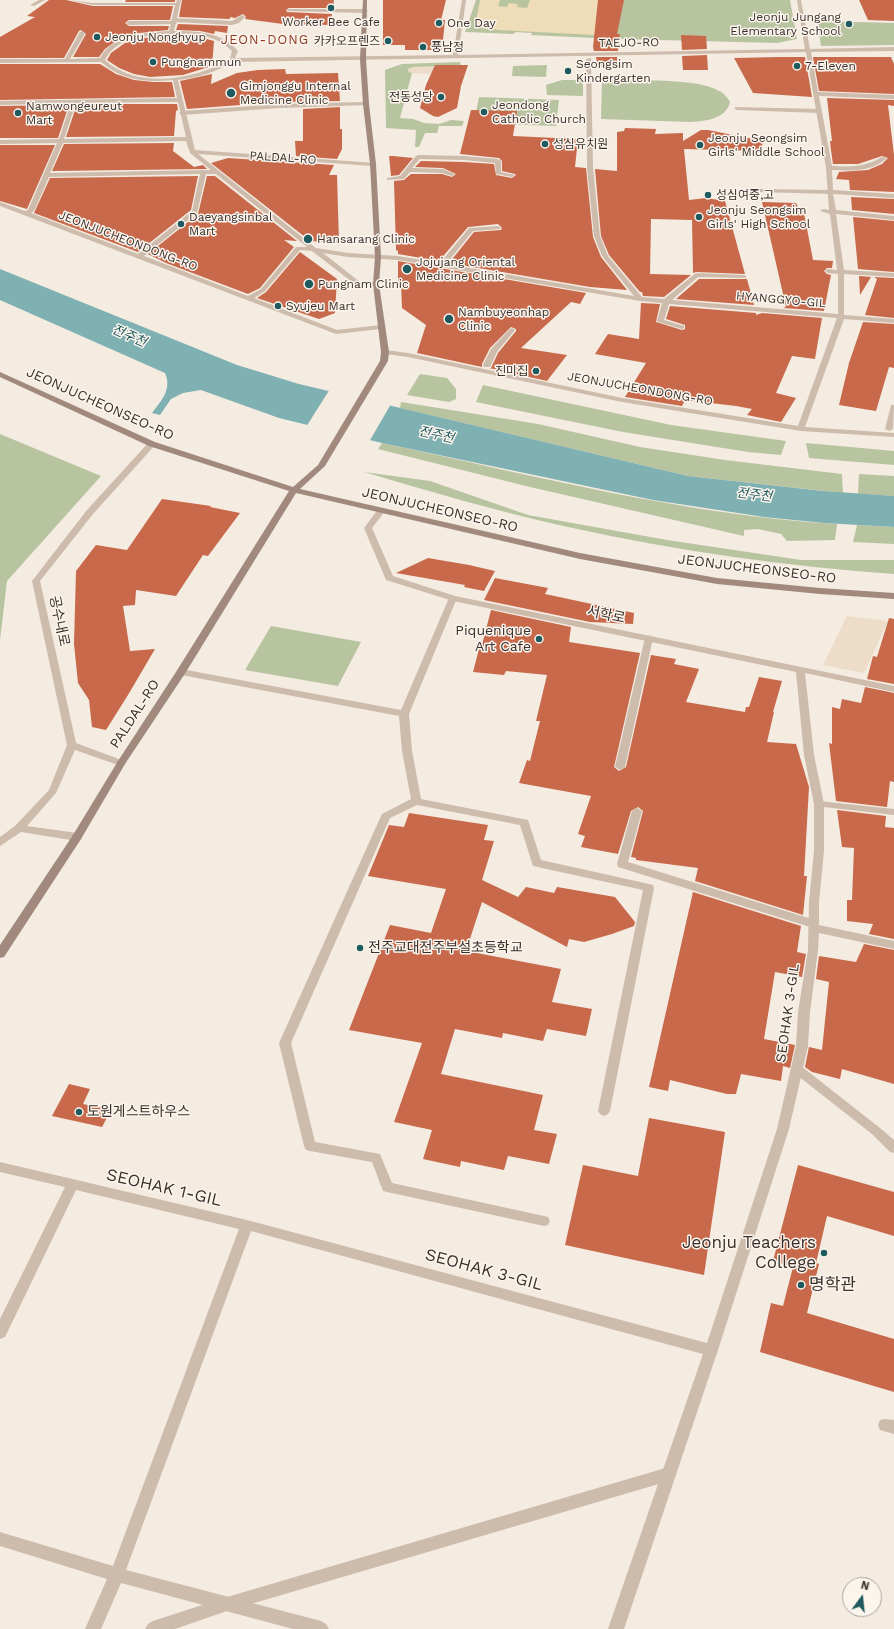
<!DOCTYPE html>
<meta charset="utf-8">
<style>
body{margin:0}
#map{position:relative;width:894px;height:1629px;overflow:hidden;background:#f4ebe1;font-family:"Work Sans",sans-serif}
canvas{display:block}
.north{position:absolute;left:842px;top:1577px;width:40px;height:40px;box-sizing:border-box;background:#fbf5ee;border:1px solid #aea6a0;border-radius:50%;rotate:15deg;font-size:11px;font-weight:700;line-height:16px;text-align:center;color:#3b302b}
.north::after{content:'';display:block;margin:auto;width:14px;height:18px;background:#1f5a5e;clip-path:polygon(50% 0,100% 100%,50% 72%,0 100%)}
</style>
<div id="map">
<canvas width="894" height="1629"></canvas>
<div class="north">N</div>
</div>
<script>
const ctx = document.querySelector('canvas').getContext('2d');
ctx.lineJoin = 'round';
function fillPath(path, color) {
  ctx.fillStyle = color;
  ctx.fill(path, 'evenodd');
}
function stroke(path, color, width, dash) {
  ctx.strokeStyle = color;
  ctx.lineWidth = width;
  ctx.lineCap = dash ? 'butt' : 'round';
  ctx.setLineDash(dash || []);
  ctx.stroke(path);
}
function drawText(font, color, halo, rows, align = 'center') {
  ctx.font = font + ' "Work Sans","Noto Sans KR",sans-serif';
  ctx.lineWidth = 3;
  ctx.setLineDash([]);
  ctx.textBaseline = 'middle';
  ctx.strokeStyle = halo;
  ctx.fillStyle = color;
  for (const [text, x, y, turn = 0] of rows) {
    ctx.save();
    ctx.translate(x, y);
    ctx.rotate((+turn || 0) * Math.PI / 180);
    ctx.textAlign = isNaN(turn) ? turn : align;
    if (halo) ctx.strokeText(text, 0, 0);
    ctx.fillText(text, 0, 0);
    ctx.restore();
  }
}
fillPath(new Path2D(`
 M 476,0 L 790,0 L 797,39 L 777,43 L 620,39 L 619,41 L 594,40 L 594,38 L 531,35 L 532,33 L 515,32 L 514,34 L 465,32 Z
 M 817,21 L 894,23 L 894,45 L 821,46 Z
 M 460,62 L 461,66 L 413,67 L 408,69 L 409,72 L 412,73 L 400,118 L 413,119 L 424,123 L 439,124 L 451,120 L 464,121 L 462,126 L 439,126 L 437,133 L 425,133 L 419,147 L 415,147 L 416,130 L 386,128 L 385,70 L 402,64 Z
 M 547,65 L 546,77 L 512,76 L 513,66 Z
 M 562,80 L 583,80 L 583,96 L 547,95 L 546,85 Z
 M 602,80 C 630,81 697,77 719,91 C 724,93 727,97 730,102 C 726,119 706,121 691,122 L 601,119 Z
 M 479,97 L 559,100 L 556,126 L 474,123 Z
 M 420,374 L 447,378 L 456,389 L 456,399 L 449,402 L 407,395 Z
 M 483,385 L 671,425 L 786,441 L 781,455 L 748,452 L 623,432 L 476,402 Z
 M 401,402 L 538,424 L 640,447 L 725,460 L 842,474 L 843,493 L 688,476 L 400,408 Z
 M 0,434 L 101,476 L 7,581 L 0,640 Z
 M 382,443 C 532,475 684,515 837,524 L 835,540 L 787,541 L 781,534 L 758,529 L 744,530 L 744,536 L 530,487 L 378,449 Z
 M 806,443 L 894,451 L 894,465 L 809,458 Z
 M 364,472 L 430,481 L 528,515 L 667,540 L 801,560 L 894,560 L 894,574 C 785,566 675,551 568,527 C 500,512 432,492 364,472 Z
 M 859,474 L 894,476 L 894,496 L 858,494 Z
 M 857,525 L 894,527 L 894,544 L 853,542 Z
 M 271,626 L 361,642 L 338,686 L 245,670 Z`), '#b8c4a0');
fillPath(new Path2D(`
 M 480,0 L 500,0 L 498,6 L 507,7 L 509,3 L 518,4 L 517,7 L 527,8 L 530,0 L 609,0 L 595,35 L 498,30 L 475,27 Z`), '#efdcb8');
fillPath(new Path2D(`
 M 461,66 L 462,75 L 412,73 L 409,72 L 408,69 L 413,67 Z
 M 847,616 L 888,621 L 864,673 L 823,665 Z`), '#ecdcc8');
fillPath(new Path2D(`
 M 0,269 L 237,365 L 299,384 L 688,476 L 823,491 L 894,496 L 894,527 L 824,523 L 764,517 L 653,500 L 382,443 L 279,418 L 201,390 L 183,393 L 171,399 L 160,415 L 152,413 C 162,400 172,389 165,373 L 0,300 Z`), '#7fb0b2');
fillPath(new Path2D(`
 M 330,389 L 391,404 L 369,442 L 306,427 Z`), '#f4ebe1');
fillPath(new Path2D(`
 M 49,0 L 66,0 L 93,6 L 173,6 L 170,20 L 129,20 L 125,23 L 129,26 L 169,26 L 168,30 L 139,33 L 120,38 L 105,49 L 99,57 L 73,57 L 86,34 L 81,30 L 79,31 L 64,58 L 0,58 L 0,37 L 35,17 L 27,16 Z
 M 126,0 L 175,0 L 175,2 L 125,2 Z
 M 182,0 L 334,0 L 333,8 L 289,8 L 286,10 L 287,12 L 332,14 L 330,25 L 283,24 L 245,19 L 246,17 L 243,14 L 235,18 L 230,17 L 230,19 L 179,17 Z
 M 383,0 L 446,0 L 441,20 L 445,20 L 442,50 L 405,50 L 405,45 L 383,45 Z
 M 598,0 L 624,0 L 617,34 L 620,34 L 618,51 L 594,51 L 593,47 Z
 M 859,0 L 894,0 L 894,21 L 868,20 Z
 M 178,24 L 228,26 L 227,33 L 215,31 L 214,34 L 200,31 L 176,30 Z
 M 681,35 L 706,36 L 707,49 L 682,50 Z
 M 171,36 L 196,36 L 214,41 L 212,66 L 183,75 L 150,77 L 134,74 L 119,68 L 107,60 L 111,53 L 125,43 L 143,38 Z
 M 707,55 L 708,70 L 683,70 L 682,56 Z
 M 596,57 L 617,57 L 617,64 L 615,64 L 614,67 L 598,67 Z
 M 780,57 L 805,57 L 812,97 L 753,93 L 734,58 Z
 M 813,57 L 891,57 L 894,64 L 894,94 L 819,91 Z
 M 0,64 L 100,64 L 116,74 L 134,80 L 153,82 L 172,82 L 175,97 L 0,100 Z
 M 435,65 L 468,65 L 461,86 L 457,108 L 438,117 L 433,116 L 420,108 L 426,85 Z
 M 285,69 L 286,74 L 338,73 L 340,101 L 280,102 L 187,109 L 180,81 L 212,74 L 211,84 L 237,73 L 258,70 Z
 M 827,98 L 894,100 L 894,106 L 888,105 L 894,155 L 894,192 L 850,190 L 849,180 L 836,179 L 839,172 L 868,170 L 882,164 L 888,158 L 882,156 L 858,164 L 833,164 L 831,150 L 830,141 L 832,141 Z
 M 77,104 L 177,104 L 178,110 L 176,111 L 174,136 L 66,137 Z
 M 69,105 L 58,138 L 0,138 L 0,106 Z
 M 340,107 L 340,129 L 342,129 L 342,149 L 337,159 L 296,156 L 295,141 L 303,141 L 303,109 Z
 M 471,110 L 517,111 L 513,136 L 578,139 L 575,167 L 586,168 L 593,237 L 601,257 L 627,290 L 590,287 L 449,263 L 474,232 L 501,230 L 502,228 L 498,224 L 468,227 L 439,261 L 398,254 L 398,251 L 396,250 L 394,181 L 404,180 L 411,174 L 442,174 L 452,177 L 456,174 L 443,168 L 415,167 L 421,161 L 464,162 L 494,164 L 496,175 L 512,178 L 516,175 L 515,174 L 502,171 L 502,161 L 499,158 L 460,154 Z
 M 625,128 L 656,129 L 655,134 L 683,133 L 683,141 L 701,130 L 708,130 L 763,141 L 761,151 L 684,149 L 689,200 L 706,198 L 725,201 L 745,274 L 696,272 L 693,273 L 692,220 L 651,219 L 650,274 L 691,275 L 664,297 L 643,296 L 642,292 L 640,292 L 609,255 L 601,236 L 595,169 L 617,171 L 617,132 L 624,131 Z
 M 174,143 L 173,151 L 194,167 L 203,165 L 207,169 L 52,171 L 64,144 Z
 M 0,145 L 55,145 L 27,209 L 0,201 Z
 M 389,156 L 393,156 L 413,158 L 399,175 L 391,176 Z
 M 228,158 L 334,165 L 329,175 L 337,175 L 339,243 L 310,241 L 211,163 Z
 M 198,176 L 191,210 L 138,252 L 34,213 L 50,178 Z
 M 207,176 L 215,176 L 297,241 L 284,240 L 294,247 L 260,288 L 248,294 L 166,263 L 148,254 L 198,214 Z
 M 851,197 L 894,199 L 894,214 L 852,210 Z
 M 762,202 L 796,203 L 798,207 L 803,208 L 813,260 L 833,261 L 832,268 L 827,268 L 824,271 L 827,274 L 831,275 L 824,311 L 783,308 L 786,307 Z
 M 853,217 L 894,221 L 894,272 L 858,269 Z
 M 300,252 L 337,279 L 335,313 L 319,319 L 257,298 L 266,292 Z
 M 398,261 L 586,293 L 580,304 L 571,302 L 521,348 L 567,355 L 547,381 L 489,368 L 491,368 L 498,353 L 516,331 L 516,329 L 511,327 L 490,348 L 482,364 L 482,367 L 417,353 L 426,325 L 402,308 L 401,284 L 398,284 Z
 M 859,276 L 871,277 L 860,295 Z
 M 874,277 L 894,278 L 894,318 L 865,315 L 877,279 Z
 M 699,279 L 747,279 L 754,305 L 676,299 Z
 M 641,303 L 660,304 L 656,322 L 682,330 L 685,329 L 685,325 L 666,319 L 670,306 L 756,313 L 756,315 L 762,313 L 822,318 L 815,359 L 792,356 L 776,393 L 796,398 L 781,422 L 747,415 L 752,409 L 736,406 L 685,400 L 682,406 L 625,397 L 646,363 L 595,354 L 608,334 L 639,339 Z
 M 863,322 L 894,324 L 894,368 L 889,367 L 876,411 L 839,405 L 849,363 Z
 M 162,499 L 211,506 L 210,507 L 240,513 L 208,556 L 203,555 L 176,596 L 136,590 L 135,605 L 123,606 L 130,651 L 155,649 L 128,695 L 106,730 L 92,727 L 89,700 L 78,683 L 74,644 L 76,571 L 96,545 L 127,550 Z
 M 428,558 L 469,565 L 495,571 L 484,591 L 464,587 L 465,585 L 396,573 Z
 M 495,578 L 548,588 L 545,594 L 634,613 L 633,624 L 590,622 L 484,600 Z
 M 491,610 L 571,627 L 569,642 L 640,653 L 614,767 L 619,771 L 626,767 L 651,655 L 676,659 L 674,664 L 699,669 L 686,702 L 745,712 L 746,707 L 749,707 L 759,677 L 782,681 L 773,712 L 774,712 L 767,742 L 796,744 L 809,787 L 804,876 L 807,876 L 803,915 L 695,881 L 698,868 L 636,860 L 636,858 L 631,857 L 643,811 L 638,807 L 631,811 L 618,854 L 581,847 L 585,836 L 578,834 L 591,796 L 519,783 L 527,760 L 530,761 L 540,721 L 536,721 L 547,675 L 506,671 L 504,675 L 473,672 L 479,649 L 481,649 Z
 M 889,618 L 894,619 L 894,684 L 867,679 L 873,656 L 877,657 Z
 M 865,687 L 894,693 L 894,782 L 890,781 L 887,807 L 836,801 L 829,743 L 832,744 L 832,707 L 840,709 L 842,699 L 861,703 Z
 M 837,810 L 886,816 L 885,827 L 894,828 L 894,939 L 869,934 L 873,924 L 847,921 L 847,900 L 852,900 L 854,848 L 842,847 Z
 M 409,813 L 488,825 L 484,840 L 494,841 L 482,880 L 518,897 L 526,887 L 554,893 L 557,887 L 615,897 L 635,922 L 634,926 L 612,934 L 584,942 L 569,939 L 567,947 L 482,902 L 466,951 L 561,969 L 552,1002 L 592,1009 L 586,1036 L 547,1029 L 543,1041 L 503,1033 L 502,1038 L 455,1029 L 441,1074 L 543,1095 L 534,1130 L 557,1134 L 549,1164 L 508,1156 L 504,1170 L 461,1161 L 460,1167 L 423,1159 L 432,1130 L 394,1122 L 422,1043 L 349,1030 L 390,925 L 431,933 L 446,889 L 368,876 L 389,825 L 404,827 Z
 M 693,892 L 801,926 L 797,952 L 806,954 L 802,977 L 775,972 L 764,1039 L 795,1045 L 790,1068 L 783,1066 L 781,1081 L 741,1074 L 736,1094 L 727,1094 L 670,1080 L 668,1091 L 649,1087 Z
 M 864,944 L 894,950 L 894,1084 L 842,1069 L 840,1079 L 812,1072 L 805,1067 L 809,1047 L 822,1050 L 829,982 L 816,979 L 819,956 L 856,962 Z
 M 69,1084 L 90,1089 L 83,1104 L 111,1110 L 102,1127 L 52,1116 Z
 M 649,1118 L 725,1132 L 704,1275 L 565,1245 L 583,1165 L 638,1176 Z
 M 798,1165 L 894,1192 L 894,1236 L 827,1216 L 816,1263 L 819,1264 L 807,1313 L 894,1339 L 894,1392 L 760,1352 L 771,1303 L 783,1306 L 793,1267 L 773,1261 Z`), '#c8694b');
fillPath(new Path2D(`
 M 242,15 L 245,17 L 239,23 L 232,25 L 174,22 L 177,23 L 176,24 L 129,25 L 126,23 L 129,21 L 174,21 L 171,20 L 174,18 L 232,21 Z
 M 366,102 L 368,103 L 368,105 L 280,108 L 182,115 L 179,113 L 182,111 L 280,104 Z
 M 735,107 L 819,109 L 822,111 L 819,113 L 737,110 L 735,109 Z
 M 761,189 L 830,190 L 833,192 L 830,194 L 759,192 L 759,190 Z
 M 453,595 L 457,598 L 409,714 L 412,751 L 421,799 L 528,820 L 541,860 L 649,884 L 653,885 L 654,888 L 610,1111 L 608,1114 L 604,1116 L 600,1114 L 598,1111 L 643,890 L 533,866 L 520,825 L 417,805 L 390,818 L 291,1043 L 315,1142 L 380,1154 L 392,1183 L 544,1216 L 548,1217 L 550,1221 L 548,1225 L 544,1226 L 387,1192 L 383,1191 L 372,1162 L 310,1151 L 306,1150 L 304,1146 L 279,1043 L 381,816 L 382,814 L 411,799 L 402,751 L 399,716 L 181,675 L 176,672 L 181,669 L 401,710 L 449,598 Z
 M 649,635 L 653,638 L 625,767 L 620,770 L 615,767 L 645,638 Z
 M 819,801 L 894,809 L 894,815 L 815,806 L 814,804 Z
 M 637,808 L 642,811 L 628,862 L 818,921 L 819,924 L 818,927 L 810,927 L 618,867 L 617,864 L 632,811 Z
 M 797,1064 L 801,1066 L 880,1128 L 894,1140 L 894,1153 L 890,1152 L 872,1134 L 793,1072 L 791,1069 L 793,1066 Z
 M 885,1419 L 894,1420 L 894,1434 L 880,1430 L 878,1425 L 880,1420 Z
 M 669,1467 L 674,1469 L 676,1474 L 674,1479 L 669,1481 L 227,1611 L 175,1629 L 145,1629 L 148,1624 L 153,1621 L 227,1597 Z`), '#cdbbac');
fillPath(new Path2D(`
 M 39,0 L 45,0 L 34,6 L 30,5 Z
 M 70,0 L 93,3 L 176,3 L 177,0 L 181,0 L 174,31 C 197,31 222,32 238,51 L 235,58 L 453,55 L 462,0 L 466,0 L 458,55 L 805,49 L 797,0 L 801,0 L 810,49 L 894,47 L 894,51 L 811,52 L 818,92 L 894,95 L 894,99 L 819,96 L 832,166 C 851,167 865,167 882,157 L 887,158 C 872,172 851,171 832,170 L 833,190 L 894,194 L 894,198 L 833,194 L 836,210 L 894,216 L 894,220 L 836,214 L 844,270 L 894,273 L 894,277 L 844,274 L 844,315 L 894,319 L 894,323 L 844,319 L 805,427 L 894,433 L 894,437 L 801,431 L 622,402 L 408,357 L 385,354 L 381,352 L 385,350 L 408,353 L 622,398 L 798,426 L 837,318 L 669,304 L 664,320 L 684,326 L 684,328 L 682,329 L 658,322 L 657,321 L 662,303 L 640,301 L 398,260 L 348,257 L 323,253 L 360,282 L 376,282 L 379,284 L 376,286 L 356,285 L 312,251 L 300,250 L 265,291 L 254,298 L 337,330 L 380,325 L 383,327 L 380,329 L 336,334 L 0,206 L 0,202 L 25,211 L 28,210 L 57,143 L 0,144 L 0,140 L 59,139 L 71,103 L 0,105 L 0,101 L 177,98 L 173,80 C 146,83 121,80 101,62 L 0,63 L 0,59 L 65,59 L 80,32 L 82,31 L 85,33 L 83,37 L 70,59 L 100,58 C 113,34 144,33 169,31 L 175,5 L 93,5 ZM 171,34 C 193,34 216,34 232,51 L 230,59 C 195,80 137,90 105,60 C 117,36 147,36 171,34 ZM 806,52 L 826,168 L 829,210 L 823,209 L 820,211 L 830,214 L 837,270 L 828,269 L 825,271 L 828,273 L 838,274 L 838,314 L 672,300 L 698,277 L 746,278 L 746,276 L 744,275 L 696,273 L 664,299 L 642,297 L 608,256 L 600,236 L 593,168 L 591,58 L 586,59 L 587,168 L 594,236 L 602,256 L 634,296 L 446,264 L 473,231 L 500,229 L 501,228 L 498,226 L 469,228 L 440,263 L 398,256 L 348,253 L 316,248 L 198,154 L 373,166 L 375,165 L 375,163 L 195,150 L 178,80 C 198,78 216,72 233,62 ZM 178,102 L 186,137 L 64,139 L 76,103 ZM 186,141 L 190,153 L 211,170 L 50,173 L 63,143 ZM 200,174 L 192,211 L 138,254 L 31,213 L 34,211 L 49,177 ZM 206,174 L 216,174 L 307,247 L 296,247 L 261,289 L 248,296 L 144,256 L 197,213 Z
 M 289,9 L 365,9 L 368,11 L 365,13 L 287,11 L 287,10 Z
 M 418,155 L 464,156 L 498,159 L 501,161 L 501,172 L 515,175 L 512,177 L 496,174 L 495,163 L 464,160 L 420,159 L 412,168 L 443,169 L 455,174 L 452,176 L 442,173 L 410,172 L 404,179 L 387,180 L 387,178 L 400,176 L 416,156 Z
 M 512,328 L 515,330 L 497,352 L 490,367 L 484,367 L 483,365 L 491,349 L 510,329 Z
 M 891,405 L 894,405 L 893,429 L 889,431 L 885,429 Z
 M 149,442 L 155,442 L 156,444 L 93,514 L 40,581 L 76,743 L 124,761 L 126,763 L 121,766 L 75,750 L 56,793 L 27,826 L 77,833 L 82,837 L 81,839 L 77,841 L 21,832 L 0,846 L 0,837 L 15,826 L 49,790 L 67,745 L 32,581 L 87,510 Z
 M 379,508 L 382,508 L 386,510 L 372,528 L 393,576 L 455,596 L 894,686 L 894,692 L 805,673 L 814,755 L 824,804 L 824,851 L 819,902 L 819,925 L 894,941 L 894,949 L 819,933 L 818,950 L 810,1012 L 808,1046 L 789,1129 L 718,1350 L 624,1629 L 608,1629 L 703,1354 L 251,1231 L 126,1570 L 321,1621 L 326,1624 L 329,1629 L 293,1629 L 121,1583 L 101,1629 L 85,1629 L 107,1579 L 0,1546 L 0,1532 L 113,1566 L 239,1229 L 76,1190 L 5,1337 L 0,1339 L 0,1319 L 65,1187 L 0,1172 L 0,1162 L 247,1220 L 707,1343 L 777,1129 L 796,1046 L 798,1012 L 808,950 L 809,902 L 814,851 L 814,804 L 804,755 L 796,672 L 453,601 L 386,580 L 364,528 Z`), '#cdbbac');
fillPath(new Path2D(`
 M 363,0 L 367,0 L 366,59 L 369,104 L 376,164 L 381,257 L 379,284 L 389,352 L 388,361 L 325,466 L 300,489 L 580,553 L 717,578 L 820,588 L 894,593 L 894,599 L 820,594 L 717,584 L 580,559 L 296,493 L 186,672 L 125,764 L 81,839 L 4,957 L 0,958 L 0,945 L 73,835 L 118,761 L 176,672 L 289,491 L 149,446 L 0,377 L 0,372 L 155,442 L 293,487 L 318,465 L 380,361 L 381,352 L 373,284 L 375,257 L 370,164 L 363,104 L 360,59 Z`), '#a18a7d');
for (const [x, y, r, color] of [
 [331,8,4,"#1f5a5e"],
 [439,23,4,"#1f5a5e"],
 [849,24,4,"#1f5a5e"],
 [97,37,4,"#1f5a5e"],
 [388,41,4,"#1f5a5e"],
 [423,47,4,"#1f5a5e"],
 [153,62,4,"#1f5a5e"],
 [797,66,4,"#1f5a5e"],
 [568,71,4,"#1f5a5e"],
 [231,93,5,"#1f5a5e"],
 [441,97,4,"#1f5a5e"],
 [484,112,4,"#1f5a5e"],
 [18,113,4,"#1f5a5e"],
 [545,144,4,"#1f5a5e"],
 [700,145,4,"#1f5a5e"],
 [708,195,4,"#1f5a5e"],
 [699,217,4,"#1f5a5e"],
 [181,224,4,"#1f5a5e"],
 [308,239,5,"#1f5a5e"],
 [407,269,5,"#1f5a5e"],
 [309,284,5,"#1f5a5e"],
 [278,306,4,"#1f5a5e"],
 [449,319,5,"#1f5a5e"],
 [536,371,4,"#1f5a5e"],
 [539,639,4,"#1f5a5e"],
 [360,948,4,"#1f5a5e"],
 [79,1112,4,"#1f5a5e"],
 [824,1253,4,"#1f5a5e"],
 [801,1285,4,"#1f5a5e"]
]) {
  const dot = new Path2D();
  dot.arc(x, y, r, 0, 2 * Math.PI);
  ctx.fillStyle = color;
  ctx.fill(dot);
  stroke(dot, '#fbf5ee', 1.5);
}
drawText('12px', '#3b302b', '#fbf5ee', [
 ["Jeonju Jungang",841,17,"right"],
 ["Elementary School",841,31,"right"],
 ["Worker Bee Cafe",331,22,"center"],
 ["One Day",447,23],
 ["Jeonju Nonghyup",105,37],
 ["카카오프렌즈",380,41,"right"],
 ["풍남정",431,47],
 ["Pungnammun",161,62],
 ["Seongsim",576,64],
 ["Kindergarten",576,78],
 ["7-Eleven",805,66],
 ["Gimjonggu Internal",240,86],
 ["Medicine Clinic",240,100],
 ["전동성당",433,97,"right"],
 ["Jeondong",492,105],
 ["Catholic Church",492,119],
 ["Namwongeureut",26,106],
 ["Mart",26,120],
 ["Jeonju Seongsim",708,138],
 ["Girls' Middle School",708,152],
 ["성심유치원",553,144],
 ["성심여중,고",716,195],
 ["Jeonju Seongsim",707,210],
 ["Girls' High School",707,224],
 ["Daeyangsinbal",189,217],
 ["Mart",189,231],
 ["Hansarang Clinic",317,239],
 ["Jojujang Oriental",416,262],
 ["Medicine Clinic",416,276],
 ["Pungnam Clinic",318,284],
 ["Syujeu Mart",286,306],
 ["Nambuyeonhap",458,312],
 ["Clinic",458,326],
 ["진미집",528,371,"right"]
], 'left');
drawText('12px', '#3b302b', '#fbf5ee', [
 ["TAEJO-RO",629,43,-1],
 ["PALDAL-RO",283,158,4],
 ["JEONJUCHEONDONG-RO",128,241,21],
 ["HYANGGYO-GIL",781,300,5],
 ["JEONJUCHEONDONG-RO",640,389,10]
]);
ctx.letterSpacing = '1px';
drawText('13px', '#8c3b22', '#fbf5ee', [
 ["JEON-DONG",265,40]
]);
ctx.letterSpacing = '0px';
drawText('italic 13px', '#1f5a5e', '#fbf5ee', [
 ["전주천",129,336,24],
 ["전주천",436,435,13],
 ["전주천",754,495,7]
]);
drawText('14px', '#3b302b', '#fbf5ee', [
 ["JEONJUCHEONSEO-RO",100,404,24],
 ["JEONJUCHEONSEO-RO",440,510,13],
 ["JEONJUCHEONSEO-RO",757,569,7],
 ["서학로",606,615,12],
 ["공수내로",59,621,78],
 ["PALDAL-RO",135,714,-57],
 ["SEOHAK 3-GIL",788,1013,-82]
]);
drawText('14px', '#3b302b', '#fbf5ee', [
 ["Piquenique",531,631,"right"],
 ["Art Cafe",531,647,"right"],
 ["전주교대전주부설초등학교",368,948],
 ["도원게스트하우스",87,1112]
], 'left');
drawText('17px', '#3b302b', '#fbf5ee', [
 ["SEOHAK 1-GIL",164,1188,13],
 ["SEOHAK 3-GIL",484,1270,15]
]);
drawText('17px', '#3b302b', '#fbf5ee', [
 ["Jeonju Teachers",816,1243],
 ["College",816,1263],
 ["명학관",809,1285,"left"]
], 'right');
</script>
